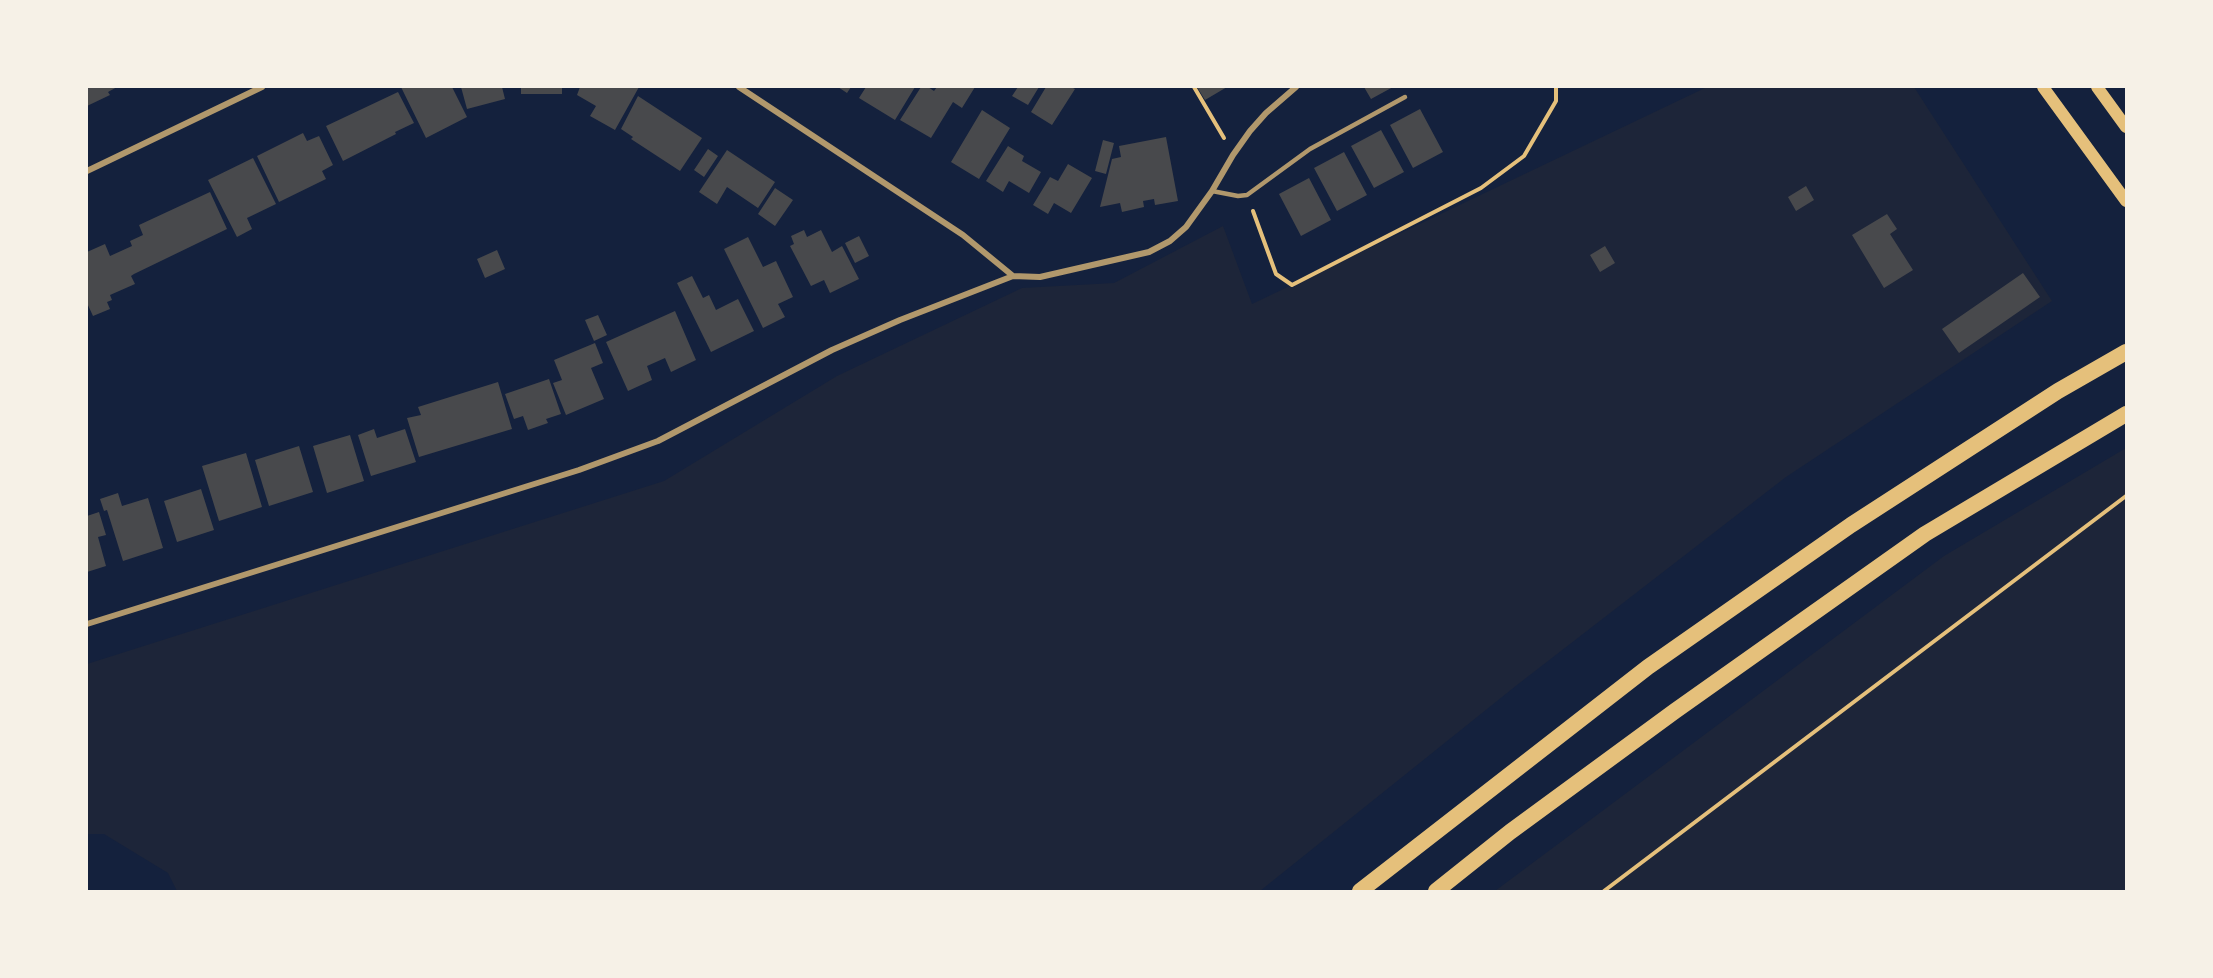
<!DOCTYPE html>
<style>
body{margin:0}
#map{position:relative;width:2213px;height:978px;overflow:hidden;background:#14213d;font-family:Jost,sans-serif}
canvas{display:block}
.frame{position:absolute;inset:0;border:88px solid #f6f1e7;pointer-events:none}
</style>
<div id="map">
<canvas width="2213" height="978"></canvas>
<div class="frame"></div>
</div>
<script>
const ctx = document.querySelector('canvas').getContext('2d');
ctx.lineJoin = 'round';
function fillPath(path, color) {
  ctx.fillStyle = color;
  ctx.fill(path, 'evenodd');
}
function stroke(path, color, width, dash) {
  ctx.strokeStyle = color;
  ctx.lineWidth = width;
  ctx.lineCap = dash ? 'butt' : 'round';
  ctx.setLineDash(dash || []);
  ctx.stroke(path);
}
fillPath(new Path2D(`
 M 1707,87 L 1914,87 L 2052,301 L 1786,477 L 1517,685 L 1260,891 L 177,891 L 168,873 L 104,834 L 87,834 L 87,664 L 664,481 L 837,376 L 1022,288 L 1114,283 L 1223,226 L 1252,304 Z
 M 2126,448 L 2126,891 L 1495,891 L 1944,556 Z`), '#1d2539');
fillPath(new Path2D(`
 M 87,87 L 117,87 L 108,92 L 110,95 L 87,106 Z
 M 401,87 L 452,87 L 467,117 L 426,138 Z
 M 461,87 L 502,87 L 505,99 L 467,109 Z
 M 521,87 L 562,87 L 562,94 L 521,94 Z
 M 580,87 L 639,87 L 615,130 L 590,116 L 596,106 L 577,95 Z
 M 838,87 L 851,87 L 847,93 Z
 M 866,87 L 915,87 L 895,120 L 859,98 Z
 M 921,87 L 928,87 L 934,91 L 937,87 L 975,87 L 962,108 L 953,102 L 931,138 L 900,120 Z
 M 1018,87 L 1039,87 L 1028,105 L 1012,96 Z
 M 1046,87 L 1071,87 L 1075,89 L 1052,125 L 1031,112 Z
 M 1197,87 L 1227,87 L 1205,100 Z
 M 1364,87 L 1393,87 L 1371,99 Z
 M 398,92 L 414,123 L 395,132 L 396,134 L 343,161 L 326,126 Z
 M 638,96 L 702,138 L 680,171 L 631,139 L 633,137 L 621,129 Z
 M 1420,109 L 1443,152 L 1413,168 L 1390,125 Z
 M 982,110 L 1010,128 L 979,179 L 951,162 Z
 M 1381,130 L 1404,172 L 1374,188 L 1351,146 Z
 M 303,133 L 307,141 L 319,136 L 333,165 L 322,171 L 326,179 L 279,202 L 257,156 Z
 M 1166,137 L 1178,201 L 1155,205 L 1154,199 L 1143,201 L 1144,207 L 1122,212 L 1120,203 L 1100,207 L 1112,159 L 1121,157 L 1119,146 Z
 M 1103,140 L 1114,143 L 1106,174 L 1095,171 Z
 M 1008,146 L 1024,156 L 1022,161 L 1041,172 L 1029,193 L 1009,181 L 1003,192 L 986,181 Z
 M 708,149 L 718,156 L 704,177 L 694,170 Z
 M 727,150 L 775,182 L 758,208 L 727,187 L 717,204 L 699,192 Z
 M 1344,152 L 1367,195 L 1337,211 L 1314,168 Z
 M 253,158 L 276,204 L 247,218 L 252,229 L 237,237 L 208,180 Z
 M 1068,164 L 1092,178 L 1071,213 L 1054,203 L 1048,214 L 1033,205 L 1050,177 L 1058,181 Z
 M 1309,178 L 1331,220 L 1301,236 L 1279,194 Z
 M 1806,186 L 1814,200 L 1796,211 L 1788,197 Z
 M 775,188 L 793,200 L 775,226 L 758,214 Z
 M 210,192 L 227,229 L 134,274 L 131,276 L 135,284 L 110,295 L 112,300 L 107,302 L 110,309 L 93,316 L 87,303 L 87,252 L 105,244 L 110,256 L 132,246 L 130,241 L 143,235 L 139,225 Z
 M 1887,214 L 1897,229 L 1890,234 L 1913,270 L 1884,288 L 1852,235 Z
 M 804,230 L 807,237 L 821,230 L 832,252 L 842,246 L 859,279 L 830,293 L 824,280 L 811,286 L 790,246 L 794,244 L 791,236 Z
 M 859,236 L 869,256 L 855,263 L 845,243 Z
 M 748,237 L 763,267 L 776,261 L 793,297 L 778,304 L 785,317 L 763,328 L 724,249 Z
 M 1605,246 L 1615,263 L 1600,272 L 1590,255 Z
 M 497,250 L 505,269 L 485,278 L 477,259 Z
 M 2023,273 L 2040,297 L 1959,353 L 1942,329 Z
 M 692,276 L 703,298 L 709,295 L 716,310 L 738,299 L 754,331 L 711,352 L 677,283 Z
 M 675,311 L 696,360 L 671,372 L 665,358 L 647,366 L 652,380 L 628,391 L 606,342 Z
 M 598,315 L 607,335 L 594,341 L 585,320 Z
 M 595,343 L 603,363 L 591,368 L 604,399 L 566,415 L 553,383 L 562,380 L 554,360 Z
 M 549,379 L 561,414 L 546,419 L 548,423 L 528,430 L 523,416 L 514,419 L 505,394 Z
 M 498,382 L 512,429 L 419,457 L 407,418 L 421,415 L 418,407 Z
 M 374,429 L 377,438 L 405,429 L 416,462 L 371,476 L 358,435 Z
 M 350,435 L 364,481 L 327,493 L 313,446 Z
 M 299,446 L 313,492 L 269,506 L 255,460 Z
 M 246,453 L 262,507 L 219,521 L 202,466 Z
 M 201,489 L 214,530 L 177,542 L 164,501 Z
 M 118,493 L 122,506 L 148,498 L 163,548 L 123,561 L 107,510 L 104,511 L 100,499 Z
 M 99,512 L 106,535 L 98,537 L 106,566 L 87,572 L 87,516 Z`), '#48494c');
stroke(new Path2D(`
 M 1194,87 L 1224,138
 M 1253,211 L 1276,274 L 1292,285 L 1481,188 L 1524,156 L 1556,101 L 1556,87
 M 1604,891 L 2126,496`), '#e5c07b', 4);
stroke(new Path2D(`
 M 1212,191 L 1238,196 L 1247,195 L 1310,149 L 1405,97`), '#b1986c', 4.5);
stroke(new Path2D(`
 M 739,87 L 963,235 L 1013,276
 M 87,171 L 262,87
 M 87,624 L 579,470 L 658,441 L 832,350 L 900,320 L 1013,276 L 1040,277 L 1149,252 L 1170,241 L 1186,227 L 1212,191 L 1233,155 L 1250,131 L 1266,113 L 1296,87`), '#b1986c', 6);
stroke(new Path2D(`
 M 2043,87 L 2126,201
 M 2097,87 L 2126,127`), '#e5c07b', 12);
stroke(new Path2D(`
 M 1360,891 L 1648,667 L 1851,525 L 2058,391 L 2126,352
 M 1436,891 L 1510,832 L 1675,711 L 1925,534 L 2126,414`), '#e5c07b', 16);
</script>
